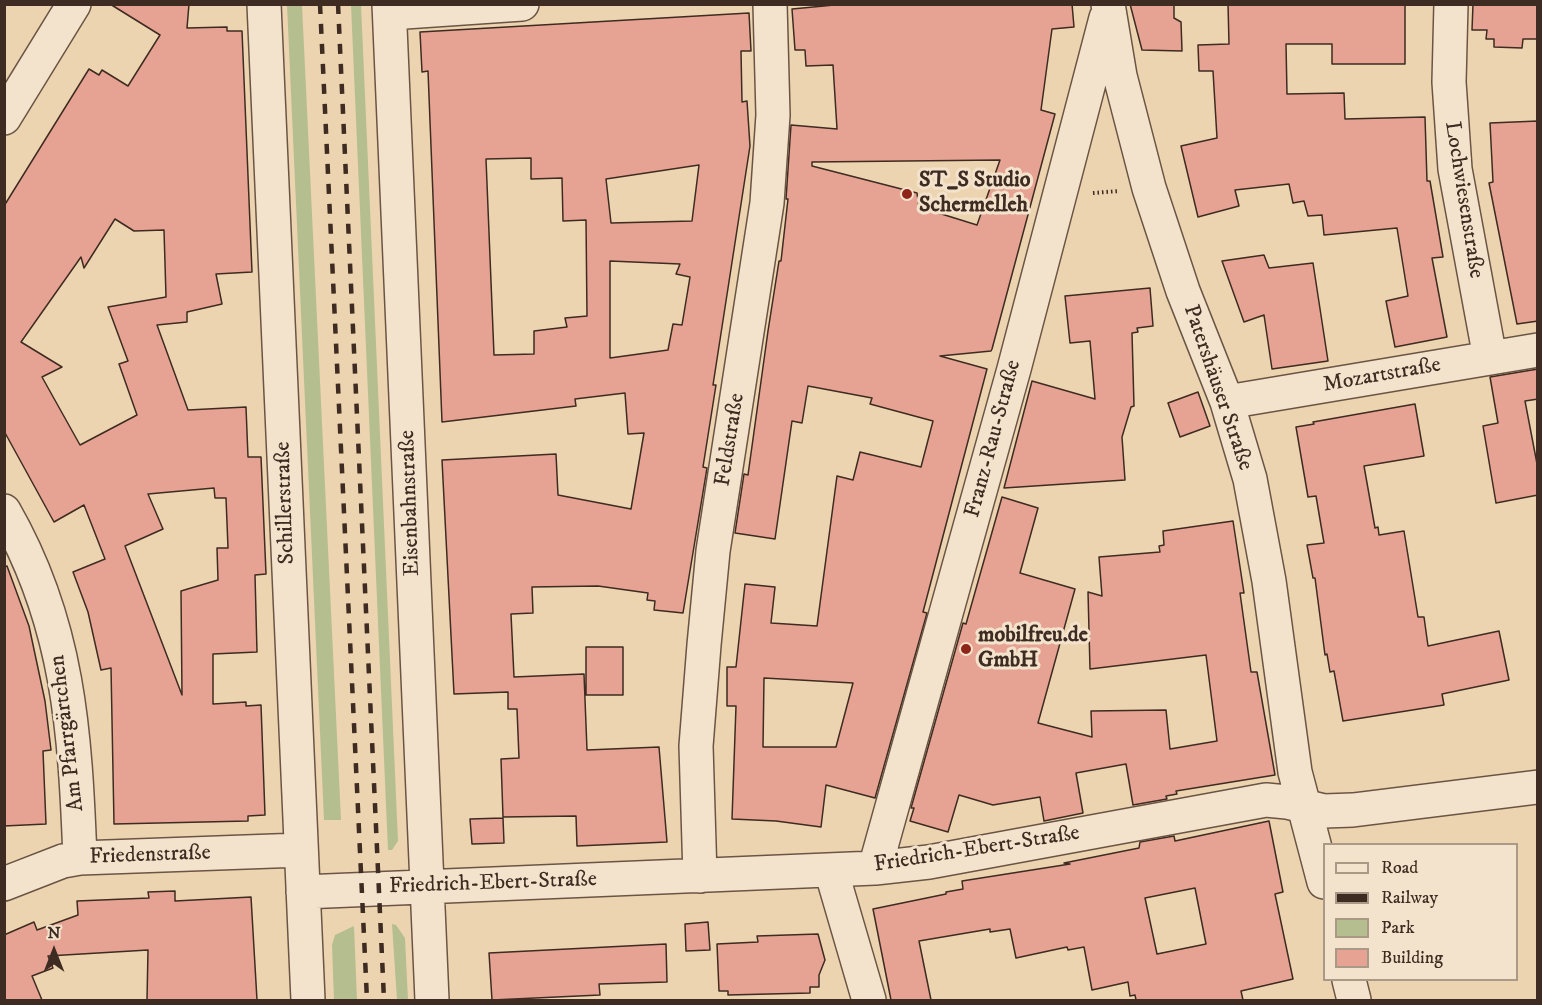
<!DOCTYPE html>
<meta charset="utf-8">
<style>
body{margin:0}
#map{position:relative;width:1542px;height:1005px;overflow:hidden;background:#edd4b0;font-family:"IM FELL DW Pica",serif}
canvas{display:block}
.frame{position:absolute;inset:0;border:6px solid #3e2b21;pointer-events:none}
.legend{position:absolute;left:1323px;top:843px;width:195px;height:138px;box-sizing:border-box;background:#f3e3cc;border:2px solid #ab9988;margin:0;padding:8px 10px;list-style:none;font-size:18px;color:#3e2b21}
.legend li{display:flex;align-items:center;gap:12px;height:30px}
.legend b{width:30px;border:2px solid #ab9988}
.north{position:absolute;left:24px;top:921px;width:60px;height:60px;-webkit-text-stroke:4px #f3e3cc;paint-order:stroke;rotate:0deg;font-size:16px;font-weight:700;line-height:24px;text-align:center;color:#3e2b21}
.north::after{content:'';display:block;margin:auto;width:21px;height:27px;background:#3e2b21;clip-path:polygon(50% 0,100% 100%,50% 72%,0 100%)}
</style>
<div id="map">
<canvas width="1542" height="1005"></canvas>
<div class="frame"></div>
<ul class="legend">
<li><b style="height:8px;background:#f3e3cc"></b>Road</li>
<li><b style="height:8px;background:#3e2b21"></b>Railway</li>
<li><b style="height:16px;background:#b4be8e"></b>Park</li>
<li><b style="height:16px;background:#e6a393"></b>Building</li>
</ul>
<div class="north">N</div>
</div>
<script>
const ctx = document.querySelector('canvas').getContext('2d');
ctx.lineJoin = 'round';
function fillPath(path, color) {
  ctx.fillStyle = color;
  ctx.fill(path, 'evenodd');
}
function stroke(path, color, width, dash) {
  ctx.strokeStyle = color;
  ctx.lineWidth = width;
  ctx.lineCap = dash ? 'butt' : 'round';
  ctx.setLineDash(dash || []);
  ctx.stroke(path);
}
function drawText(font, color, halo, rows, align = 'center') {
  ctx.font = font + ' "IM FELL DW Pica",serif';
  ctx.lineWidth = 6;
  ctx.setLineDash([]);
  ctx.textBaseline = 'middle';
  ctx.strokeStyle = halo;
  ctx.fillStyle = color;
  for (const [text, x, y, turn = 0] of rows) {
    ctx.save();
    ctx.translate(x, y);
    ctx.rotate((+turn || 0) * Math.PI / 180);
    ctx.textAlign = isNaN(turn) ? turn : align;
    if (halo) ctx.strokeText(text, 0, 0);
    ctx.fillText(text, 0, 0);
    ctx.restore();
  }
}
fillPath(new Path2D(`
 M 287,5 L 302,5 L 341,820 L 324,820 Z
 M 351,5 L 361,5 L 398,841 L 392,850 L 388,850 Z
 M 392,924 L 396,925 L 405,938 L 408,1000 L 397,1000 Z
 M 354,926 L 357,1000 L 334,1000 L 332,945 L 335,935 Z`), '#b4be8e');
const building = new Path2D(`
 M 110,4 L 189,4 L 187,28 L 227,27 L 227,31 L 242,31 L 252,272 L 216,274 L 222,304 L 187,312 L 187,322 L 157,325 L 188,410 L 246,407 L 248,457 L 261,457 L 266,574 L 255,575 L 257,652 L 213,654 L 213,704 L 246,702 L 246,706 L 261,705 L 265,815 L 248,816 L 248,821 L 114,824 L 111,668 L 101,670 L 88,612 L 73,572 L 105,559 L 84,505 L 54,522 L 4,431 L 4,206 L 89,69 L 99,75 L 102,70 L 128,86 L 160,35 ZM 115,219 L 134,231 L 164,230 L 166,297 L 108,307 L 128,361 L 119,364 L 137,415 L 80,445 L 42,377 L 62,367 L 21,342 L 81,257 L 84,268 ZM 214,488 L 215,498 L 226,498 L 228,548 L 217,548 L 218,580 L 181,591 L 182,695 L 125,546 L 163,529 L 148,494 Z
 M 845,4 L 1072,4 L 1074,27 L 1052,29 L 1041,110 L 1055,114 L 992,349 L 991,351 L 940,356 L 987,369 L 923,612 L 927,613 L 875,798 L 826,785 L 821,827 L 776,821 L 732,819 L 736,706 L 727,706 L 727,667 L 736,667 L 745,584 L 775,587 L 771,623 L 817,626 L 837,476 L 853,480 L 860,452 L 921,467 L 933,421 L 870,404 L 872,398 L 808,386 L 802,423 L 792,421 L 775,539 L 735,533 L 744,474 L 748,475 L 768,331 L 779,261 L 781,261 L 788,199 L 786,199 L 791,125 L 837,129 L 833,65 L 806,66 L 805,50 L 795,50 L 792,9 ZM 1000,160 L 977,225 L 919,207 L 917,193 L 812,166 L 812,162 ZM 764,678 L 853,683 L 836,747 L 763,747 Z
 M 1130,4 L 1174,4 L 1174,18 L 1181,22 L 1182,51 L 1142,50 Z
 M 1228,4 L 1405,4 L 1405,64 L 1332,64 L 1332,44 L 1286,44 L 1287,94 L 1344,93 L 1345,119 L 1425,117 L 1427,181 L 1430,181 L 1443,257 L 1432,258 L 1447,337 L 1395,347 L 1386,301 L 1408,296 L 1397,228 L 1324,235 L 1322,215 L 1308,216 L 1304,201 L 1293,203 L 1289,184 L 1235,190 L 1239,206 L 1198,217 L 1181,146 L 1217,138 L 1213,71 L 1199,71 L 1198,45 L 1229,44 Z
 M 1473,4 L 1538,4 L 1538,39 L 1523,39 L 1522,48 L 1494,47 L 1494,39 L 1486,39 L 1487,30 L 1472,30 Z
 M 749,13 L 751,51 L 741,51 L 742,102 L 747,101 L 750,146 L 713,385 L 716,385 L 703,467 L 707,468 L 683,613 L 654,610 L 655,601 L 647,600 L 648,593 L 598,586 L 532,587 L 533,613 L 511,614 L 514,677 L 584,674 L 587,750 L 659,747 L 667,842 L 577,846 L 576,816 L 503,817 L 501,759 L 519,758 L 517,709 L 508,709 L 508,692 L 454,694 L 442,460 L 556,454 L 558,495 L 631,509 L 644,433 L 628,434 L 625,393 L 575,399 L 576,406 L 442,422 L 428,71 L 422,72 L 420,32 ZM 531,158 L 531,179 L 562,178 L 563,221 L 586,220 L 587,316 L 565,318 L 567,327 L 534,331 L 534,354 L 494,355 L 486,159 ZM 699,165 L 692,221 L 611,223 L 606,179 ZM 610,261 L 680,264 L 676,274 L 690,277 L 682,325 L 673,324 L 668,350 L 610,358 Z
 M 1538,121 L 1538,321 L 1517,324 L 1489,183 L 1493,182 L 1490,123 Z
 M 1264,255 L 1269,268 L 1313,263 L 1328,361 L 1272,369 L 1264,315 L 1244,322 L 1222,261 Z
 M 1150,288 L 1153,326 L 1137,328 L 1138,332 L 1132,333 L 1134,406 L 1131,407 L 1122,437 L 1125,480 L 1004,488 L 1032,381 L 1095,399 L 1090,341 L 1070,343 L 1065,296 Z
 M 1538,369 L 1538,399 L 1525,401 L 1538,469 L 1538,495 L 1496,503 L 1483,426 L 1498,423 L 1490,377 Z
 M 1198,392 L 1210,426 L 1180,437 L 1168,403 Z
 M 1415,404 L 1424,456 L 1364,466 L 1375,528 L 1378,527 L 1379,535 L 1404,531 L 1418,617 L 1424,617 L 1428,646 L 1499,631 L 1509,680 L 1442,694 L 1444,705 L 1343,721 L 1334,671 L 1330,672 L 1327,654 L 1325,655 L 1315,578 L 1313,578 L 1307,545 L 1324,543 L 1316,496 L 1308,497 L 1296,427 L 1314,424 L 1313,422 Z
 M 1002,497 L 1038,508 L 1020,573 L 1075,589 L 1038,723 L 1092,737 L 1091,711 L 1166,710 L 1170,749 L 1217,741 L 1206,655 L 1090,669 L 1088,592 L 1102,596 L 1099,557 L 1160,552 L 1159,546 L 1164,545 L 1163,531 L 1233,521 L 1244,593 L 1240,593 L 1251,672 L 1257,672 L 1275,775 L 1176,791 L 1177,794 L 1166,796 L 1167,799 L 1133,805 L 1126,764 L 1076,773 L 1083,813 L 1044,821 L 1040,797 L 993,805 L 959,795 L 948,832 L 910,821 L 914,808 L 911,808 L 963,623 L 966,624 Z
 M 7,566 L 29,626 L 45,701 L 51,750 L 43,751 L 46,824 L 4,826 L 4,567 Z
 M 586,647 L 623,647 L 623,695 L 586,695 Z
 M 503,818 L 504,843 L 472,844 L 470,819 Z
 M 1269,821 L 1283,892 L 1275,894 L 1293,979 L 1241,991 L 1243,1000 L 1136,1000 L 1135,995 L 1130,996 L 1128,982 L 1092,990 L 1084,947 L 1068,950 L 1067,947 L 1016,958 L 1010,929 L 990,932 L 990,929 L 919,941 L 931,1000 L 891,1000 L 873,909 L 946,894 L 946,892 L 963,889 L 962,881 L 1070,864 L 1064,863 L 1139,848 L 1140,842 L 1174,836 L 1175,841 ZM 1195,888 L 1206,944 L 1157,954 L 1145,898 Z
 M 175,891 L 175,901 L 251,897 L 257,1000 L 147,1000 L 148,950 L 48,956 L 53,968 L 32,976 L 42,1000 L 4,1000 L 4,935 L 34,922 L 37,930 L 78,915 L 77,901 L 149,898 L 148,892 Z
 M 708,922 L 710,950 L 686,951 L 685,924 Z
 M 818,934 L 825,960 L 819,975 L 819,987 L 810,987 L 810,993 L 728,995 L 728,991 L 719,991 L 717,944 L 758,942 L 757,936 Z
 M 666,944 L 667,982 L 599,984 L 600,995 L 492,1000 L 489,953 Z`);
fillPath(building, '#e6a393');
stroke(building, '#3e2b21', 1.5);
const minor = new Path2D(`
 M 264,4 L 308,1000
 M 389,4 L 432,1000
 M 1108,4 L 1120,76 L 1149,188 L 1183,291 L 1227,402 L 1250,479 L 1269,581 L 1295,772 L 1324,882
 M 1451,4 L 1449,82 L 1455,169 L 1490,358
 M 390,13 L 522,4
 M 4,118 L 74,4
 M 1227,402 L 1538,350
 M 4,511 C 69,624 75,732 80,858
 M 875,868 L 1014,369 L 1106,18
 M 831,870 L 869,1000
 M 700,876 L 696,746 L 704,645 L 713,551 L 767,203 L 773,115 L 770,4
 M 4,884 L 63,861 L 80,858 L 301,850
 M 303,892 L 875,868 L 929,862 L 1266,800 L 1287,802 L 1324,811 L 1353,810 L 1538,787
 M 1349,980 L 1354,1000`);
stroke(minor, '#6a5545', 36);
stroke(new Path2D(`
 M 1093,193 L 1119,191`), '#3e2b21', 4, [1.5, 3]);
stroke(minor, '#f3e3cc', 33);
stroke(new Path2D(`
 M 320,4 L 367,1000
 M 338,4 L 384,1000`), '#3e2b21', 4.5, [10, 10]);
for (const [x, y, r, color] of [
 [907,194,6,"#8f2418"],
 [966,649,6,"#8f2418"]
]) {
  const dot = new Path2D();
  dot.arc(x, y, r, 0, 2 * Math.PI);
  ctx.fillStyle = color;
  ctx.fill(dot);
  stroke(dot, '#f3e3cc', 2);
}
drawText('bold 22px', '#3e2b21', '#f3e3cc', [
 ["ST_S Studio",919,181],
 ["Schermelleh",919,206],
 ["mobilfreu.de",978,636],
 ["GmbH",978,661]
], 'left');
drawText('22px', '#3e2b21', '#f3e3cc', [
 ["Lochwiesenstraße",1463,200,81],
 ["Mozartstraße",1382,376,-10],
 ["Patershäuser Straße",1217,388,71],
 ["Franz-Rau-Straße",994,439,-75],
 ["Feldstraße",731,440,-81],
 ["Schillerstraße",286,503,-92],
 ["Eisenbahnstraße",411,503,-92],
 ["Am Pfarrgärtchen",68,733,-97],
 ["Friedrich-Ebert-Straße",977,850,-9],
 ["Friedenstraße",150,856,-2],
 ["Friedrich-Ebert-Straße",493,884,-2]
]);
</script>
